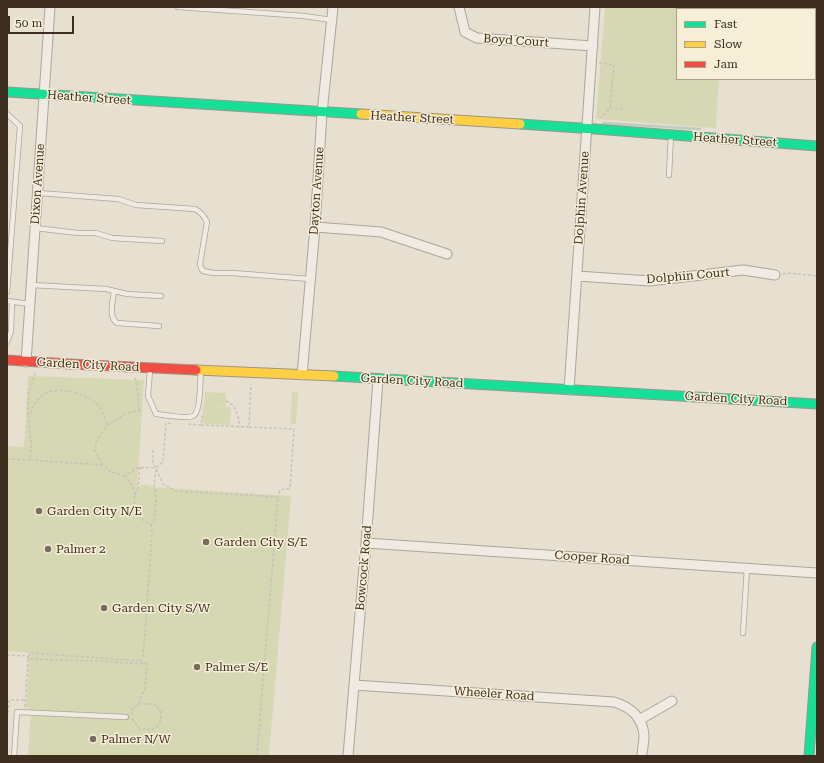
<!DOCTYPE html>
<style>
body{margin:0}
#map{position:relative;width:824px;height:763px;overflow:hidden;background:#e7e0d1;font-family:"Roboto Serif",serif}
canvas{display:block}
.frame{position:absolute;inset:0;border:8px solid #3d2e20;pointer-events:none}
.legend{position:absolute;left:676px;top:8px;width:140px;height:72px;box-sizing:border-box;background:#f7eed8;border:1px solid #ada18e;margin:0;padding:5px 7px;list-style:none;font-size:12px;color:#3d2e20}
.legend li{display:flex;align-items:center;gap:8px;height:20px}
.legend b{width:20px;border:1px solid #ada18e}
.scale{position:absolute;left:8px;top:16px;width:66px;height:18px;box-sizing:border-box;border:2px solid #3d2e20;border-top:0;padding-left:5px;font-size:12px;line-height:14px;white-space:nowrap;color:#3d2e20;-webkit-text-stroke:3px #f7eed8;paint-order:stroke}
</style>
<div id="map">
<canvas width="824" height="763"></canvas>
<div class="frame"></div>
<ul class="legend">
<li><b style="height:5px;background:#16e098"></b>Fast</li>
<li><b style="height:5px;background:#ffcf43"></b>Slow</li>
<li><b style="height:5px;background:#f24e42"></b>Jam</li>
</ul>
<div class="scale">50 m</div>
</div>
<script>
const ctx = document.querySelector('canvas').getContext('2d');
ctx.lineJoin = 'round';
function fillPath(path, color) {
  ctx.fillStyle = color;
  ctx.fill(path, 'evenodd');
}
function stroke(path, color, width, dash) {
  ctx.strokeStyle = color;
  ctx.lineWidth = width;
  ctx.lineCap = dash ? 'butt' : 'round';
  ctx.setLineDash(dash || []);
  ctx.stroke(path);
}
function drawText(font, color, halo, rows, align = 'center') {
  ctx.font = font + ' "Roboto Serif",serif';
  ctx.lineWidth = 3;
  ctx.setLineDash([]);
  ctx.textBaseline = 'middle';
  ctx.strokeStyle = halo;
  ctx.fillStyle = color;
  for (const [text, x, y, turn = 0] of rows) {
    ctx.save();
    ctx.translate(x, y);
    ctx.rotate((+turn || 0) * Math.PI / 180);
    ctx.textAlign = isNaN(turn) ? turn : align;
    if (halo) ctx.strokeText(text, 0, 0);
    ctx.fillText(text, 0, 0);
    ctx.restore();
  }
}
fillPath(new Path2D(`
 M 605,7 L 725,7 L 725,9 L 677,9 L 677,79 L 719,79 L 716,128 L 596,119 Z
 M 28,376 L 144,380 L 137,486 L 141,487 L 141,485 L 149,485 L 152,487 L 291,496 L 269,756 L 28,756 L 31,709 L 26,708 L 29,653 L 7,651 L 7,446 L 24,447 Z
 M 205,392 L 226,393 L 226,406 L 204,405 Z
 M 292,392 L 298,393 L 296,424 L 290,424 Z
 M 203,405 L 231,407 L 230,425 L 205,424 L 202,421 Z`), '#d6d7b3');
stroke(new Path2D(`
 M 603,123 L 700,129`), '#bcccc2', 2.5);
const lane = new Path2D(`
 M 178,7 L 304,16 L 332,20
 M 765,9 L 765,7
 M 815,23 L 817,22
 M 7,114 L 20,126 L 7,292
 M 669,175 L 671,135
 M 38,193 L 118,199 L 136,205 L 195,209 C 201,212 204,216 207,222 L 200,264 L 201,268 L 203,271 L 214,273 L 232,273 L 310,279
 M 35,228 L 78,233 L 96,233 L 112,238 L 162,241
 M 31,285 L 106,289 L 127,294 L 161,296
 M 114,291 C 113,301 108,317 117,323 L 159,326
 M 7,301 L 30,304
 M 7,342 L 11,332 L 12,302
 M 150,370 L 148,396 L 156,414 C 163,415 188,419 193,416 C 201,413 200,379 201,371
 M 743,633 L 747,568
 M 14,756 L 17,712 L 126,717`);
const street = new Path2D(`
 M 459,7 L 465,32 L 477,38 L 593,46
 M 315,227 L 381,232 L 447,254
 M 577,276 L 650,281 L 743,270 L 775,275
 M 26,362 L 50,7
 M 302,375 L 315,227 L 322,113 L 333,7
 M 569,390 L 595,7
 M 366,543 L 817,573
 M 354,685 L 614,702 C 631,707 643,718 644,736 C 644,743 642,750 642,756
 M 639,720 L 672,701
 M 348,756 L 366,543 L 378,380`);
const fast = new Path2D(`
 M 7,92 L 361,114
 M 520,124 L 595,129 L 817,146
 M 334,376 L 817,404
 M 809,756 L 817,647`);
const slow = new Path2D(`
 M 361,114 L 520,124
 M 196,370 L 334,376`);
const jam = new Path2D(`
 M 7,360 L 70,364 L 196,370`);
stroke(lane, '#ada599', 6);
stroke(street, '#ada599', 11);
stroke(fast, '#9c958a', 11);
stroke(slow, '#9c958a', 11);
stroke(jam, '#9c958a', 11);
stroke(new Path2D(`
 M 599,63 L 614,65 L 610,108 L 601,118
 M 610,108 L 622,109
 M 783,274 L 788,273 L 817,276
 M 135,378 L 137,385 L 139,411
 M 226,401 C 237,405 238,416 240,427
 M 28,415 C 28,406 28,397 30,389 C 32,383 34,378 35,373
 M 188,424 L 201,425 L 202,416
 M 201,425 L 249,427 L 251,384
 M 249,427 L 294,429 L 290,488 L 280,490 L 278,497
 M 153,450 L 153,462 L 163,484 L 176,491 L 278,497 L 257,756
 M 7,459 L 30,460 C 30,454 31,448 31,442 C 30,429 26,422 32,409 C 34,403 42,394 49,392 C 63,387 87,394 98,405 C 102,410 105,418 107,425
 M 30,460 L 102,465
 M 140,467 L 138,488 L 135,495 L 134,500 L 137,514 L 140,518 L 151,525 L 154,520 L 156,503 L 156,495 L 154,486 L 156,468 L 163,462 L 166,423 L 172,424
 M 125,476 L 111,472 L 103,465 L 95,451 L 96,442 L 107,425 L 128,413 L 139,411 L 143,412
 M 135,495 L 132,485 L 125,476 C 138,466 141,467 156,468
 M 7,655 L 28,656 L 32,653 L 140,661 L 147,664 L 145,689 L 141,697 L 139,704 L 132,709 L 132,715
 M 28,656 L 28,659 L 96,661 L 145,664
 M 140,661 L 142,658 L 143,654 L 145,633 L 152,532 L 151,525
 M 25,707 L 28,659
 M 7,712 L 8,712 L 9,700 L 25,700
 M 132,719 L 140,729 L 152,730 L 160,723 L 161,711 L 154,704 L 139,704`), '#c8c2b9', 1.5, [3, 2]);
stroke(lane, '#efebe3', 4.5);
stroke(street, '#efebe3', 9);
stroke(fast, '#16e098', 9);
stroke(slow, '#ffcf43', 9);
stroke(jam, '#f24e42', 9);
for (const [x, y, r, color] of [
 [39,511,4,"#786c5e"],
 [206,542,4,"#786c5e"],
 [48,549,4,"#786c5e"],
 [104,608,4,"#786c5e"],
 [197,667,4,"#786c5e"],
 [93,739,4,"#786c5e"]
]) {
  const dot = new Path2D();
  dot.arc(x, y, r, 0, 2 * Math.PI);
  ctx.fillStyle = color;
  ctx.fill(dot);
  stroke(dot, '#f7eed8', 1.5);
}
drawText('12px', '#3d2e20', '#f7eed8', [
 ["Boyd Court",516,41,4],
 ["Heather Street",89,98,4],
 ["Heather Street",412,118,3],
 ["Heather Street",735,140,4],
 ["Dixon Avenue",38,184,-86],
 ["Dayton Avenue",317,191,-86],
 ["Dolphin Avenue",582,198,-86],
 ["Dolphin Court",688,276,-5],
 ["Garden City Road",88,365,3],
 ["Garden City Road",412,381,3],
 ["Garden City Road",736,399,3],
 ["Cooper Road",592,558,4],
 ["Bowcock Road",364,568,-85],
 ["Wheeler Road",494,694,4]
]);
drawText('12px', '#3d2e20', '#f7eed8', [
 ["Garden City N/E",47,511],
 ["Garden City S/E",214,542],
 ["Palmer 2",56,549],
 ["Garden City S/W",112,608],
 ["Palmer S/E",205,667],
 ["Palmer N/W",101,739]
], 'left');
</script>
